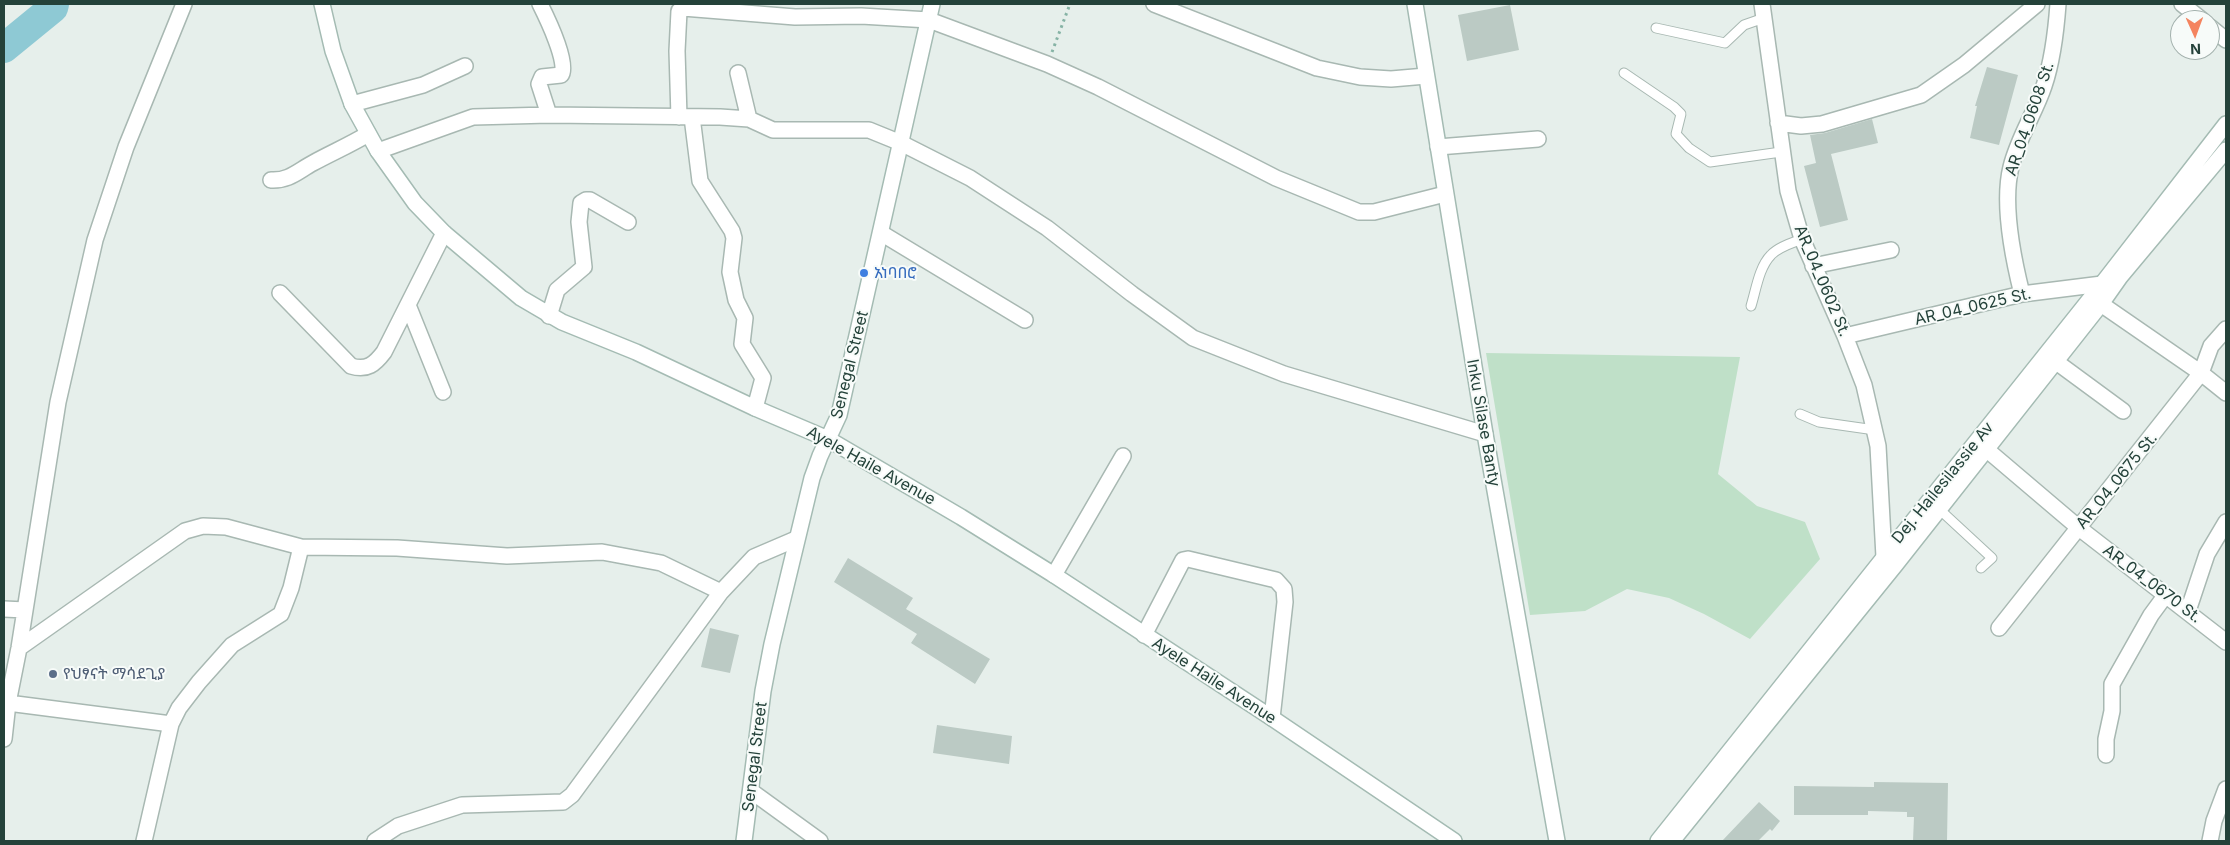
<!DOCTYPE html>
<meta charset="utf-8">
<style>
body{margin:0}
#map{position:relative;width:2230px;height:845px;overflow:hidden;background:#e6efeb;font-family:Inter,sans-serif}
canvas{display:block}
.frame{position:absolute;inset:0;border:5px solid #24423a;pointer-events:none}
.north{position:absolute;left:2170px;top:10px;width:50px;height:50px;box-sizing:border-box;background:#f7fbf9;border:1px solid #a3b1ad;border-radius:50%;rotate:178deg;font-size:14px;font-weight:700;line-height:20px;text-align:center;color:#24423a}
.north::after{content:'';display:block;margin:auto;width:18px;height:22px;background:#f4845f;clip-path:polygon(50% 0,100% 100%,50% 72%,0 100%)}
</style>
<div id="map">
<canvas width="2230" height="845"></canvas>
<div class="frame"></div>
<div class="north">N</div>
</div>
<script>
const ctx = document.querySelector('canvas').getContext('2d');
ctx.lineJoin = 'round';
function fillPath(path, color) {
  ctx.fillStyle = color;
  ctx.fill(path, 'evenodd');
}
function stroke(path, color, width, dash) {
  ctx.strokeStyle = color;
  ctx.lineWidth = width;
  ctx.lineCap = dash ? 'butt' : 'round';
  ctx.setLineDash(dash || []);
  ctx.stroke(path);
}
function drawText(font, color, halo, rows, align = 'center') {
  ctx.font = font + ' Inter,"Noto Sans Ethiopic",sans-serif';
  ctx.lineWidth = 4;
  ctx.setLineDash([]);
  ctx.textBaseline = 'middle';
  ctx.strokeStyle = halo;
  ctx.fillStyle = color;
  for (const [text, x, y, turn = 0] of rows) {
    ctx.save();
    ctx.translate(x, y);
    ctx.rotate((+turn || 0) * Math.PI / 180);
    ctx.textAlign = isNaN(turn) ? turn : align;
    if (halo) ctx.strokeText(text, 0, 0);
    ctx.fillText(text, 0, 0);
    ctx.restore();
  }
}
fillPath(new Path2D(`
 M 1486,353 L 1740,357 L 1718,474 L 1757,506 L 1805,522 L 1820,559 L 1750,639 L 1704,614 L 1669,598 L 1627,589 L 1585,611 L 1530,615 Z`), '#bfe0c8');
stroke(new Path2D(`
 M 4,48 L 53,8 L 54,4`), '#8ec9d4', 30);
fillPath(new Path2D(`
 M 1510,5 L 1519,50 L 1467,61 L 1458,15 Z
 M 1987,67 L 2018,75 L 1999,145 L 1970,138 L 1977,106 L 1975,106 Z
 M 1872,119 L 1878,143 L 1831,154 L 1848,220 L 1820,227 L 1804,166 L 1816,163 L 1810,135 L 1825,133 Z
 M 848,558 L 913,598 L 906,609 L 990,659 L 975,684 L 911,643 L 917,634 L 834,582 Z
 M 710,628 L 739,635 L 730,673 L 701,667 Z
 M 937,725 L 1012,736 L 1009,764 L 933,753 Z
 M 1874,782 L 1948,783 L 1947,841 L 1913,841 L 1914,817 L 1907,817 L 1907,812 L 1868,811 L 1868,815 L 1794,815 L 1794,786 L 1874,787 Z
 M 1759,802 L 1780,821 L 1772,831 L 1770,829 L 1758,841 L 1722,841 Z`), '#bbcac4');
const lane = new Path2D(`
 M 1656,28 L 1725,43 L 1744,25 L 1764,18
 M 1624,73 L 1674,107 L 1681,114 L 1676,134 L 1689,148 L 1710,162 L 1781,152
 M 1751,306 C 1756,290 1759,267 1771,255 C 1778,247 1792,243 1802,239
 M 1800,414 L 1819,422 L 1875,430
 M 1939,509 L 1992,558 L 1981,568`);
const street = new Path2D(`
 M 540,4 C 546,16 570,65 561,75 L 542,77 L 539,84 L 549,115
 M 1154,4 L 1317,68 L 1360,77 L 1391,79 L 1426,76
 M 1762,4 L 1788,191 L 1802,239 L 1845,336 L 1864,385 L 1878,446 L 1884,557
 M 2182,4 L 2202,20
 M 2210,27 L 2226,40
 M 738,73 L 749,119
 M 352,104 L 423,85 L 465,66
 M 679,117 L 677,51 L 679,11 L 683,8 L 795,17 L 861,16 L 929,20 L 1047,64 L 1098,87 L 1276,178 L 1359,212 L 1374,212 L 1445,194
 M 692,117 L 700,181 L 732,231 L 734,238 L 730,272 L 736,300 L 745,318 L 742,344 L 763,378 L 755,408
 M 1778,123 L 1801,126 L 1822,124 L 1921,95 L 1964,65 L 2037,4
 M 1438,147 L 1538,139
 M 378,151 L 473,117 L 549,115 L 720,117 L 749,119 L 773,130 L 869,130 L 901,143 L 970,178 L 1047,228 L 1132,294 L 1193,338 L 1284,374 L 1485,434
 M 271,180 C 289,181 298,171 313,163 C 331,153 350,145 368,134
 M 881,233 L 1025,320
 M 1813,266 L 1891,250
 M 280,293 L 351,366 C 367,371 375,364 384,352 L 444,233
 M 2022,294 C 2013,258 2002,203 2011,167 C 2018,138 2035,113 2044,86 C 2053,59 2056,32 2058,4
 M 2101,304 L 2201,373 L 2226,393
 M 408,305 L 443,392
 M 549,316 L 557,290 L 584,267 L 579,222 L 581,203 L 586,200 L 590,200 L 628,222
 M 1845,336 L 2022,294 L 2102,284
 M 2055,361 L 2123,411
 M 1986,449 L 2079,528 L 2226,642
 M 1054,575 L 1123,456
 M 4,609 L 25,610
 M 2188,611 L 2207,554 L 2226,522
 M 1999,628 L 2201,373 L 2211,346 L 2226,329
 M 1144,635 L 1183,560 L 1188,559 L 1276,580 L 1284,589 L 1285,602 L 1272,718
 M 19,648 L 185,531 L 203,526 L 226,527 L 301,547 L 397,548 L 507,556 L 602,552 L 661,563 L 721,592 L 754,557 L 796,539
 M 8,703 L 171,724 L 144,841
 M 171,724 L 179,708 L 199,682 L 232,645 L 281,614 L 291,588 L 301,547
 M 4,739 L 8,703 L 19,648 L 58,402 L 95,240 L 126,147 L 184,4
 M 2106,755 L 2106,739 L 2112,711 L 2112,684 L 2151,615 L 2165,596
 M 751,791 L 820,841
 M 375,841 L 398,826 L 462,805 L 563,802 L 572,795 L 721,592
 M 2210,841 L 2214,821 L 2226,789`);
const secondary = new Path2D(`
 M 322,4 L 333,51 L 352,104 L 378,151 L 415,203 L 444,233 L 521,298 L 562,322 L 636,352 L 755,408 L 828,439 L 961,517 L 1054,575 L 1272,718 L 1454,841
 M 1415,4 L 1485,434 L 1557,841
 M 744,841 L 763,691 L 772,644 L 812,478 L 820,456 L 839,415 L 932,4
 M 1658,841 L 2102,284 L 2226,124
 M 1672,841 L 1896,564 L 2101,304 L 2120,277 L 2226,150`);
stroke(lane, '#a8b8b2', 11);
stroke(street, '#a8b8b2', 18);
stroke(secondary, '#a4bbb3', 18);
stroke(new Path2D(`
 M 1052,52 L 1070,4`), '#86b3a5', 3, [2.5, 4]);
stroke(lane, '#fff', 9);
stroke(street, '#fff', 15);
stroke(secondary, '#fff', 15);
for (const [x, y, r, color] of [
 [864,273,5,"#3f7fe0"],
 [53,674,5,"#5c6f8a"]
]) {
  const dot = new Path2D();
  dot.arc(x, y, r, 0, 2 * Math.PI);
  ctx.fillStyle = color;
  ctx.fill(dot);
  stroke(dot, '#f7fbf9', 2);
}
drawText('16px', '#24423a', '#f7fbf9', [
 ["AR_04_0608 St.",2030,119,-71],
 ["AR_04_0602 St.",1822,281,67],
 ["AR_04_0625 St.",1973,307,-13],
 ["Senegal Street",850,365,-76],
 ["Inku Silase Banty",1483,423,80],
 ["Ayele Haile Avenue",871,466,29],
 ["AR_04_0675 St.",2117,481,-51],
 ["Dej. Hailesilassie Av",1943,483,-51],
 ["AR_04_0670 St.",2152,584,37],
 ["Ayele Haile Avenue",1214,681,33],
 ["Senegal Street",755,757,-83]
]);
drawText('16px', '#366cbe', '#f7fbf9', [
 ["አነባበሮ",874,273]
], 'left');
drawText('16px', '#4e5e75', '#f7fbf9', [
 ["የህፃናት ማሳደጊያ",63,674]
], 'left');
</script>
